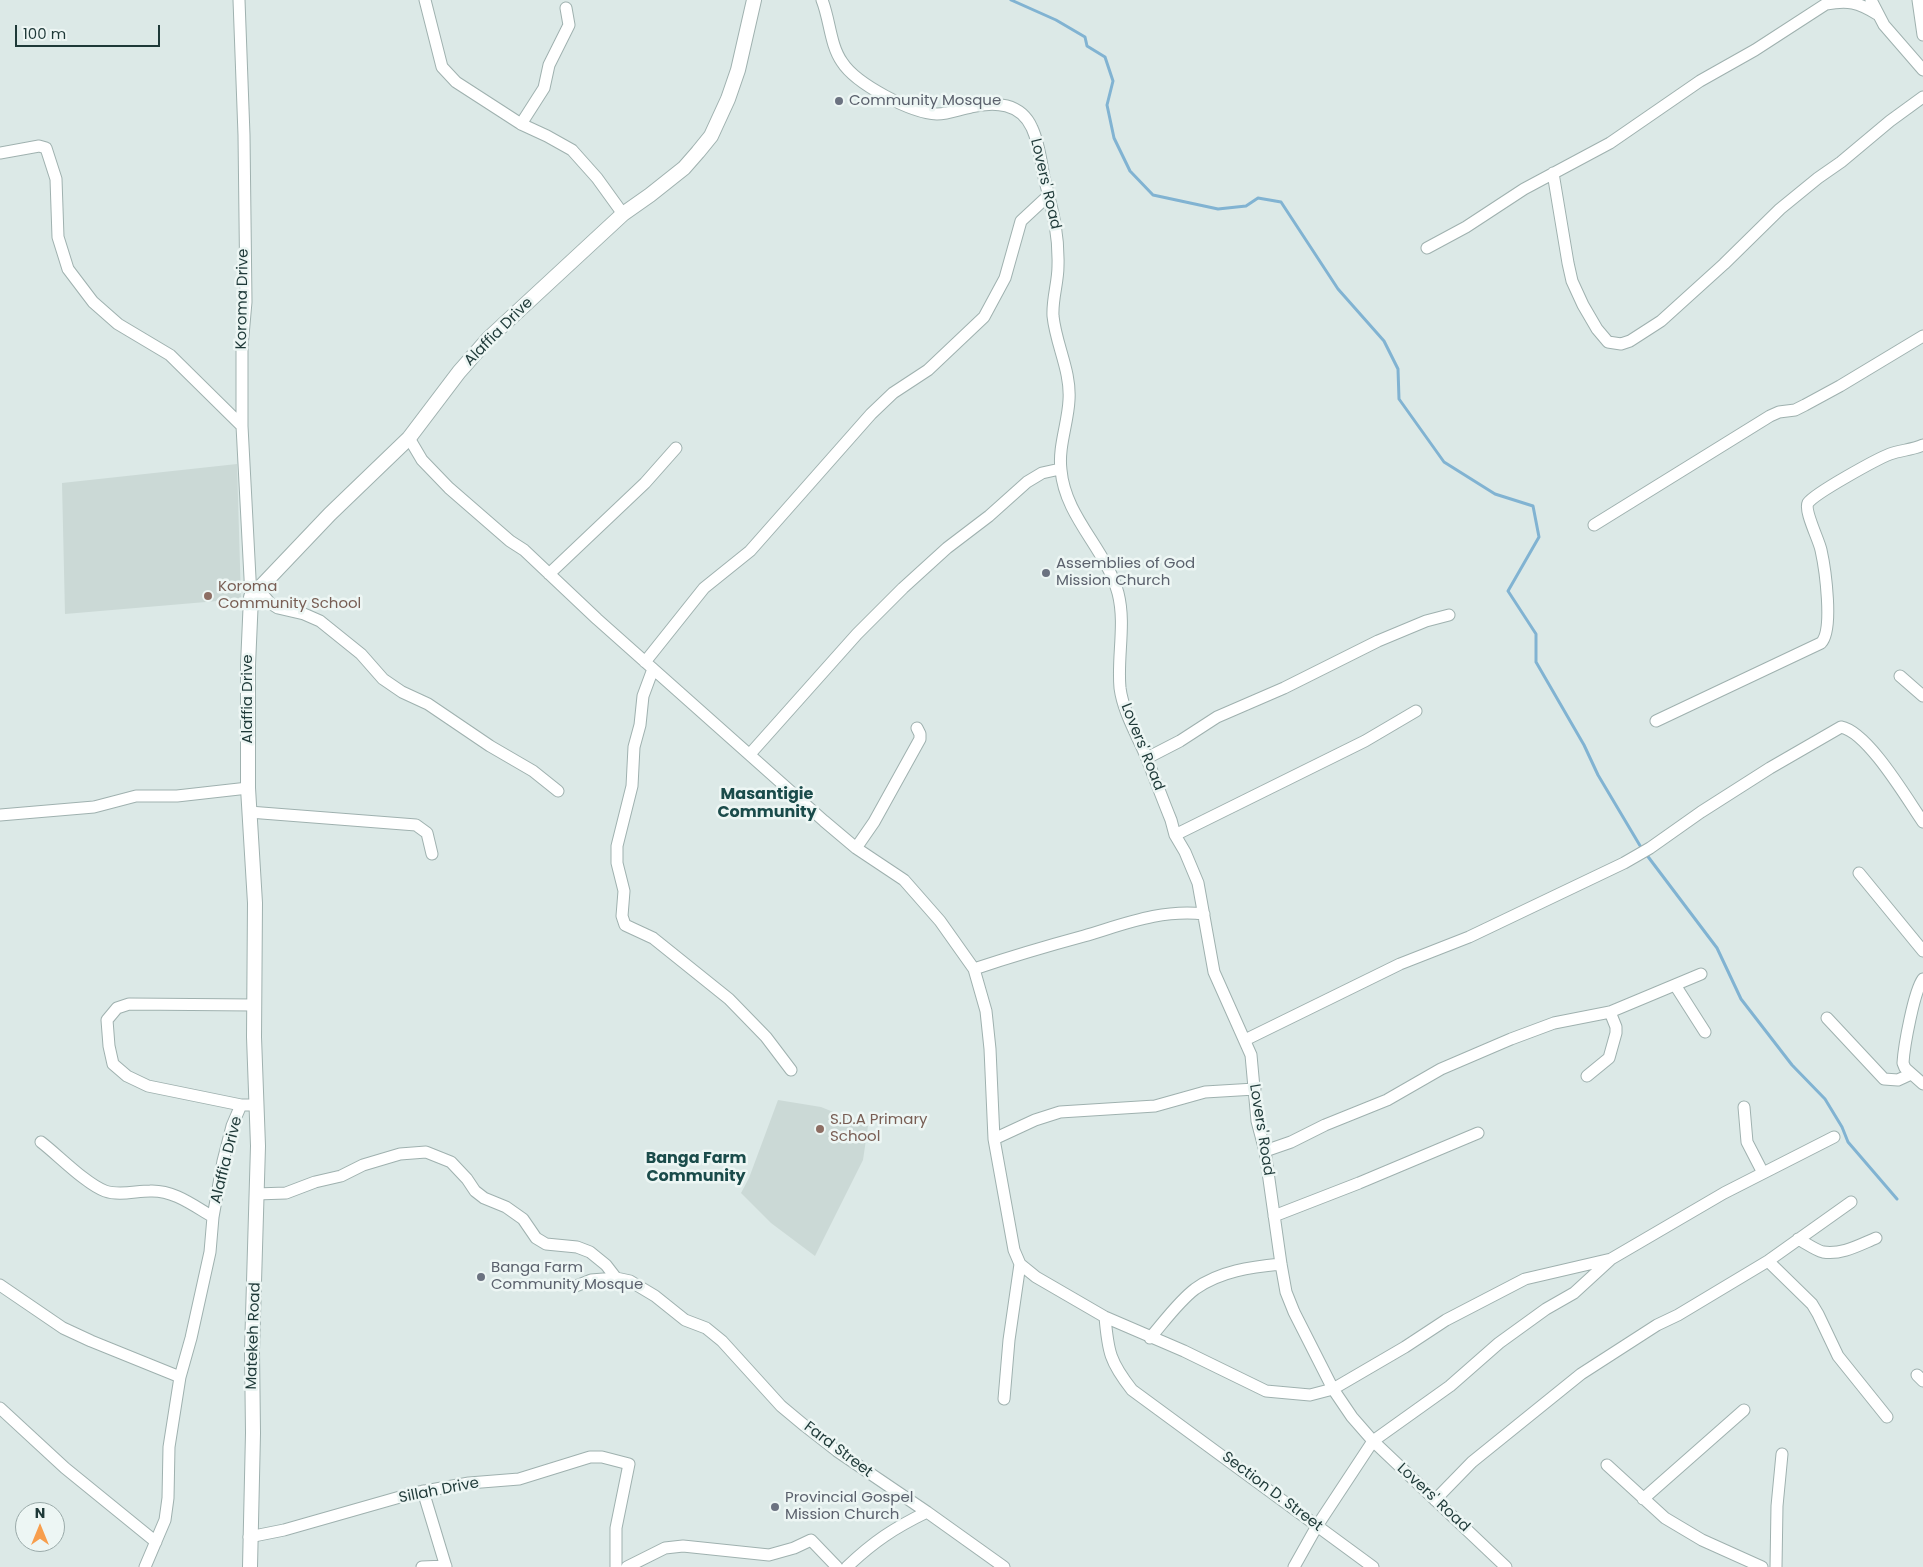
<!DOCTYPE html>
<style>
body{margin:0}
#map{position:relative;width:1923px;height:1567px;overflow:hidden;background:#dce9e7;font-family:Poppins,sans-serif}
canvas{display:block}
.north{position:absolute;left:15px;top:1502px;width:50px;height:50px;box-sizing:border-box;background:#edf6f4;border:1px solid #9aaaa9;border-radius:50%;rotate:0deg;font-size:14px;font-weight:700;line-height:20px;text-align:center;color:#1e3938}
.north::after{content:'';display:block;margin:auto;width:18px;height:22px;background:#f79e4d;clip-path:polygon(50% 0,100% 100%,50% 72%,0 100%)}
.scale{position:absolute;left:15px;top:25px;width:145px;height:22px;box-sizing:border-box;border:2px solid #1e3938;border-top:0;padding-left:6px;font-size:15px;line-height:18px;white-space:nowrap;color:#1e3938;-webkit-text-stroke:4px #edf6f4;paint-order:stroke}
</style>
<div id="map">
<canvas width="1923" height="1567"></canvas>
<div class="north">N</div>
<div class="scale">100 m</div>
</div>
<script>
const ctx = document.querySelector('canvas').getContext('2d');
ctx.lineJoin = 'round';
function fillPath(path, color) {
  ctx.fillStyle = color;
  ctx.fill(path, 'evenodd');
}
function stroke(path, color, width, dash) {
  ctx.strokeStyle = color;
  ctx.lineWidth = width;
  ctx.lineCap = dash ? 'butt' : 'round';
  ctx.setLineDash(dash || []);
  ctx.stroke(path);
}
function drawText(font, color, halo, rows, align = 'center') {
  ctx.font = font + ' Poppins,sans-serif';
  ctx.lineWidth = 5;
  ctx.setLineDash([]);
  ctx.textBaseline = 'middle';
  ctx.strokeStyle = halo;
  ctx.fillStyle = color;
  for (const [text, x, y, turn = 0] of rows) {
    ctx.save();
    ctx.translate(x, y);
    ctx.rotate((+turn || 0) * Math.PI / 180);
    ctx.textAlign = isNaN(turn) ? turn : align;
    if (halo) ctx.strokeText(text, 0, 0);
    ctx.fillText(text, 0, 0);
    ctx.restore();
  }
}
fillPath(new Path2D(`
 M 237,464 L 241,599 L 65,614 L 62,483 Z
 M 778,1100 L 821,1107 L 868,1126 L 863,1160 L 815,1256 L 771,1223 L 741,1193 L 749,1178 Z`), '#cbd9d6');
stroke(new Path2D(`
 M 1011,0 L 1056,20 L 1085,37 L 1087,46 L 1105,57 L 1113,81 L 1107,105 L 1114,138 L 1130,171 L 1153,195 L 1218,209 L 1246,206 L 1258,198 L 1281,202 L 1338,289 L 1384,341 L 1398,369 L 1399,399 L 1444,462 L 1495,494 L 1533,506 L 1539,537 L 1508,591 L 1536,634 L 1536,662 L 1584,745 L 1598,775 L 1642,849
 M 1646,854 L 1717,948 L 1741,999 L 1792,1065 L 1825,1099 L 1842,1127 L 1848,1142 L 1897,1199`), '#81b3d2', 3);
const minor = new Path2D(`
 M 239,0 L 244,135 L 246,302 L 242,347 L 242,426 L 251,597
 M 425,0 L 442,67 L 456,82 L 521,124 L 547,136 L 572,150 L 597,178 L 623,214
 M 822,0 C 830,20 830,45 842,62 C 856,84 911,113 937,114 C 949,114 960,109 971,107 C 995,101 1021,103 1032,128 C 1039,143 1041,161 1044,177 C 1052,209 1059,232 1058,266 C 1058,283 1052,299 1053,316 C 1056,345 1071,371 1069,400 C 1068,423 1058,447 1061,470 C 1065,517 1106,549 1118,593 C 1126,624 1117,657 1120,688 C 1123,711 1136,733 1145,754 C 1154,776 1162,798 1171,820 L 1175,835 L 1185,852 L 1198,883 L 1214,972 L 1251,1055 L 1257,1121 L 1265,1151 L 1281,1264 L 1286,1292 L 1294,1312 L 1333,1389 L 1352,1417 L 1373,1441 L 1506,1567
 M 1871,0 L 1884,25 L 1923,70
 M 1918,0 L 1923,35
 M 521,124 L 544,88 L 549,65 L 569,25 L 566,8
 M 0,153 L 39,146 L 46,148 L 56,179 L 58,237 L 68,269 L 93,302 L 118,324 L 170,355 L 242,426
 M 1553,173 L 1568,263 L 1572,281 L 1583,305 L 1597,329 L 1608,342 L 1621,344 L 1630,341 L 1661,321 L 1724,264 L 1780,209 L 1818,178 L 1841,162 L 1890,121 L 1923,97
 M 1427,248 L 1466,227 L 1524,189 L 1610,143 L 1700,81 L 1755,50 L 1826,4 C 1848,0 1858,2 1877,14
 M 409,438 L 422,460 L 449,488 L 510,541 L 524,550 L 597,619 L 824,821 L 856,848 L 904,880 L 940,921 L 974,969 L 986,1011 L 990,1049 L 994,1139 L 1014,1250 L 1020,1264 L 1036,1277 L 1105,1317 L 1184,1351 L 1266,1391 L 1310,1395 L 1333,1389 L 1405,1347 L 1446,1320 L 1525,1279 L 1611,1259 L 1724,1193 L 1834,1137
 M 1594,525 L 1770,416 L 1779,412 L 1795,410 L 1805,405 L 1840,386 L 1923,336
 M 549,574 L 645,483 L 676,448
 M 258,589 L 270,603 L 278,608 L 304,614 L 320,621 L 361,654 L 383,679 L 402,692 L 428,704 L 490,746 L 533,771 L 558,791
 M 645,662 L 704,588 L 750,551 L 871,414 L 893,393 L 928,370 L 984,317 L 1005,278 L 1021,221 L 1049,195
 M 653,669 L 643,696 L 640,725 L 634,747 L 632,786 L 617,846 L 617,863 L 624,891 L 622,916 L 625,925 L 653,938 L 729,999 L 766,1037 L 791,1070
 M 1900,676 L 1923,696
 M 1656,721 L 1821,643 C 1834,630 1825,568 1821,550 C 1819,540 1804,511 1808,503 C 1815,493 1877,459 1890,454 C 1901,450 1912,450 1923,445
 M 750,754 L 857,634 L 903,588 L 947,548 L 989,516 L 1027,482 L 1042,473 L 1060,469
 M 1147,758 L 1180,741 L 1217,717 L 1284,688 L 1378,641 L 1426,621 L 1449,615
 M 249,812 L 416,825 L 427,833 L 432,854
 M 0,815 L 94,807 L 136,796 L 177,796 L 248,788
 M 1175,835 L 1365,741 L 1416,711
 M 856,848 L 874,822 L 920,739 L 920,734 L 917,728
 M 1859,873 L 1923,951
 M 974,969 C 1010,957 1047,946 1084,936 C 1125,924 1161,909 1204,914
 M 1923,979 C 1914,991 1904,1046 1903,1063 L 1905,1068 L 1923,1084
 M 1675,985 L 1705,1032
 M 1827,1018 L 1884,1079 L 1898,1080 L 1911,1074
 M 1245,1040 L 1400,964 L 1469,937 L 1624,863 L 1650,848 L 1701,812 L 1770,768 L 1841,727 C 1868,732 1907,799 1923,822
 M 1587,1076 L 1609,1058 L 1616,1033 L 1616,1027 L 1610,1012
 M 241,1105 L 148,1086 L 127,1076 L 113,1064 L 109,1046 L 107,1020 L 117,1008 L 129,1004 L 254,1005
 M 1744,1107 L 1747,1142 L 1763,1173
 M 994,1139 L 1035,1120 L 1060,1112 L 1155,1106 L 1205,1092 L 1255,1089
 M 41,1142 C 58,1155 86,1184 105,1191 C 119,1196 136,1191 150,1191 C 174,1190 194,1206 213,1217
 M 1265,1151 L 1291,1142 L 1325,1125 L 1387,1100 L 1441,1069 L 1511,1039 L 1554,1023 L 1610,1012 L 1701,974
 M 256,1194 L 286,1193 L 315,1182 L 341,1176 L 363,1165 L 400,1154 L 426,1152 L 451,1162 L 467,1179 L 475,1191 L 484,1198 L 506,1207 L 523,1219 L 536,1238 L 546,1244 L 577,1247 L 590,1252 L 606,1265 L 616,1278
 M 1274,1216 L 1359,1183 L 1478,1133
 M 1798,1239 C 1806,1243 1815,1250 1823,1252 C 1842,1255 1859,1245 1876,1238
 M 1768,1261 L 1812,1304 L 1818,1314 L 1838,1356 L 1887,1417
 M 0,1285 L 63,1328 L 91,1341 L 180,1377
 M 576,1286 L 591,1280 L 616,1278 L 630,1281 L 655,1296 L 685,1320 L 706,1328 L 722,1341 L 781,1406 L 805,1426 L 837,1451 L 927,1512 L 1004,1567
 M 1105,1317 C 1108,1352 1110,1362 1132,1390 L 1373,1567
 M 1150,1338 C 1164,1322 1178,1302 1195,1289 C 1220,1271 1251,1267 1281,1264
 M 1917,1375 L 1923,1381
 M 1004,1399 L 1009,1340 L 1020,1264
 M 0,1408 L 65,1468 L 156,1542
 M 1607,1465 L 1665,1518 L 1702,1540 L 1762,1567
 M 423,1491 L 446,1567
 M 1643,1499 L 1744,1410
 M 1435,1500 L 1472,1462 L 1581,1374 L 1657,1325 L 1678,1315 L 1768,1261 L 1851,1202
 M 249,1537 L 284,1530 L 414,1493 L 469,1483 L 519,1479 L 590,1457 L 602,1457 L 629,1464 L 616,1528 L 616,1567
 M 145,1567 L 165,1520 L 168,1498 L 169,1447 L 180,1377 L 191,1338 L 210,1252 L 213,1217 L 223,1161 L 232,1126 L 241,1105 L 257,1105
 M 422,1567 L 446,1566
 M 627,1567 L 665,1548 L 683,1546 L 769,1555 L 794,1548 L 811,1540 L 837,1567
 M 847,1567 C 873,1542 894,1528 927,1512
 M 1294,1567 L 1317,1526 L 1373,1441 L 1450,1386 L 1499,1343 L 1546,1309 L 1574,1293 L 1610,1260
 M 1776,1567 L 1777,1506 L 1782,1454`);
const tertiary = new Path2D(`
 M 250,1567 L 253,1433 L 252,1350 L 258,1146 L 254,1037 L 255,903 L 248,788 L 248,665 L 251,597 L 330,514 L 409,438 L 459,372 L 489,338 L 623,214 L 650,195 L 684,168 L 698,152 L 711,136 L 728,99 L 738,70 L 754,0`);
stroke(minor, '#9fb1af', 13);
stroke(tertiary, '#9fb1af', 16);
stroke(minor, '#fff', 11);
stroke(tertiary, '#fff', 14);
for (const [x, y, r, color] of [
 [839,101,5,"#6b7280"],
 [1046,573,5,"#6b7280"],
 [208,596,5,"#8d6e63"],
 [820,1129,5,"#8d6e63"],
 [481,1277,5,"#6b7280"],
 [775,1507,5,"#6b7280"]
]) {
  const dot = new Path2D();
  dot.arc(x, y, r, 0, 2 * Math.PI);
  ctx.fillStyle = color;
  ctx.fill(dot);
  stroke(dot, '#edf6f4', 2);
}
drawText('15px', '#5b616d', '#edf6f4', [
 ["Community Mosque",849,101],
 ["Assemblies of God",1056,564],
 ["Mission Church",1056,581],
 ["Banga Farm",491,1268],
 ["Community Mosque",491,1285],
 ["Provincial Gospel",785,1498],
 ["Mission Church",785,1515]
], 'left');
drawText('15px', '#1e3938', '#edf6f4', [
 ["Lovers' Road",1045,184,77],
 ["Koroma Drive",243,299,-89],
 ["Alaffia Drive",499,332,-45],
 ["Alaffia Drive",248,699,-90],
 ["Lovers' Road",1142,747,68],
 ["Lovers' Road",1261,1130,81],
 ["Alaffia Drive",227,1160,-76],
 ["Matekeh Road",254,1336,-88],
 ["Fard Street",838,1450,37],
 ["Sillah Drive",439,1491,-11],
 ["Section D. Street",1272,1492,37],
 ["Lovers' Road",1433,1498,43]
]);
drawText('15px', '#785e54', '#edf6f4', [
 ["Koroma",218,587],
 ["Community School",218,604],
 ["S.D.A Primary",830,1120],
 ["School",830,1137]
], 'left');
drawText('bold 16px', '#1a4b4a', '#edf6f4', [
 ["Masantigie",767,795],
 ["Community",767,813],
 ["Banga Farm",696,1159],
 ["Community",696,1177]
]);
</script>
